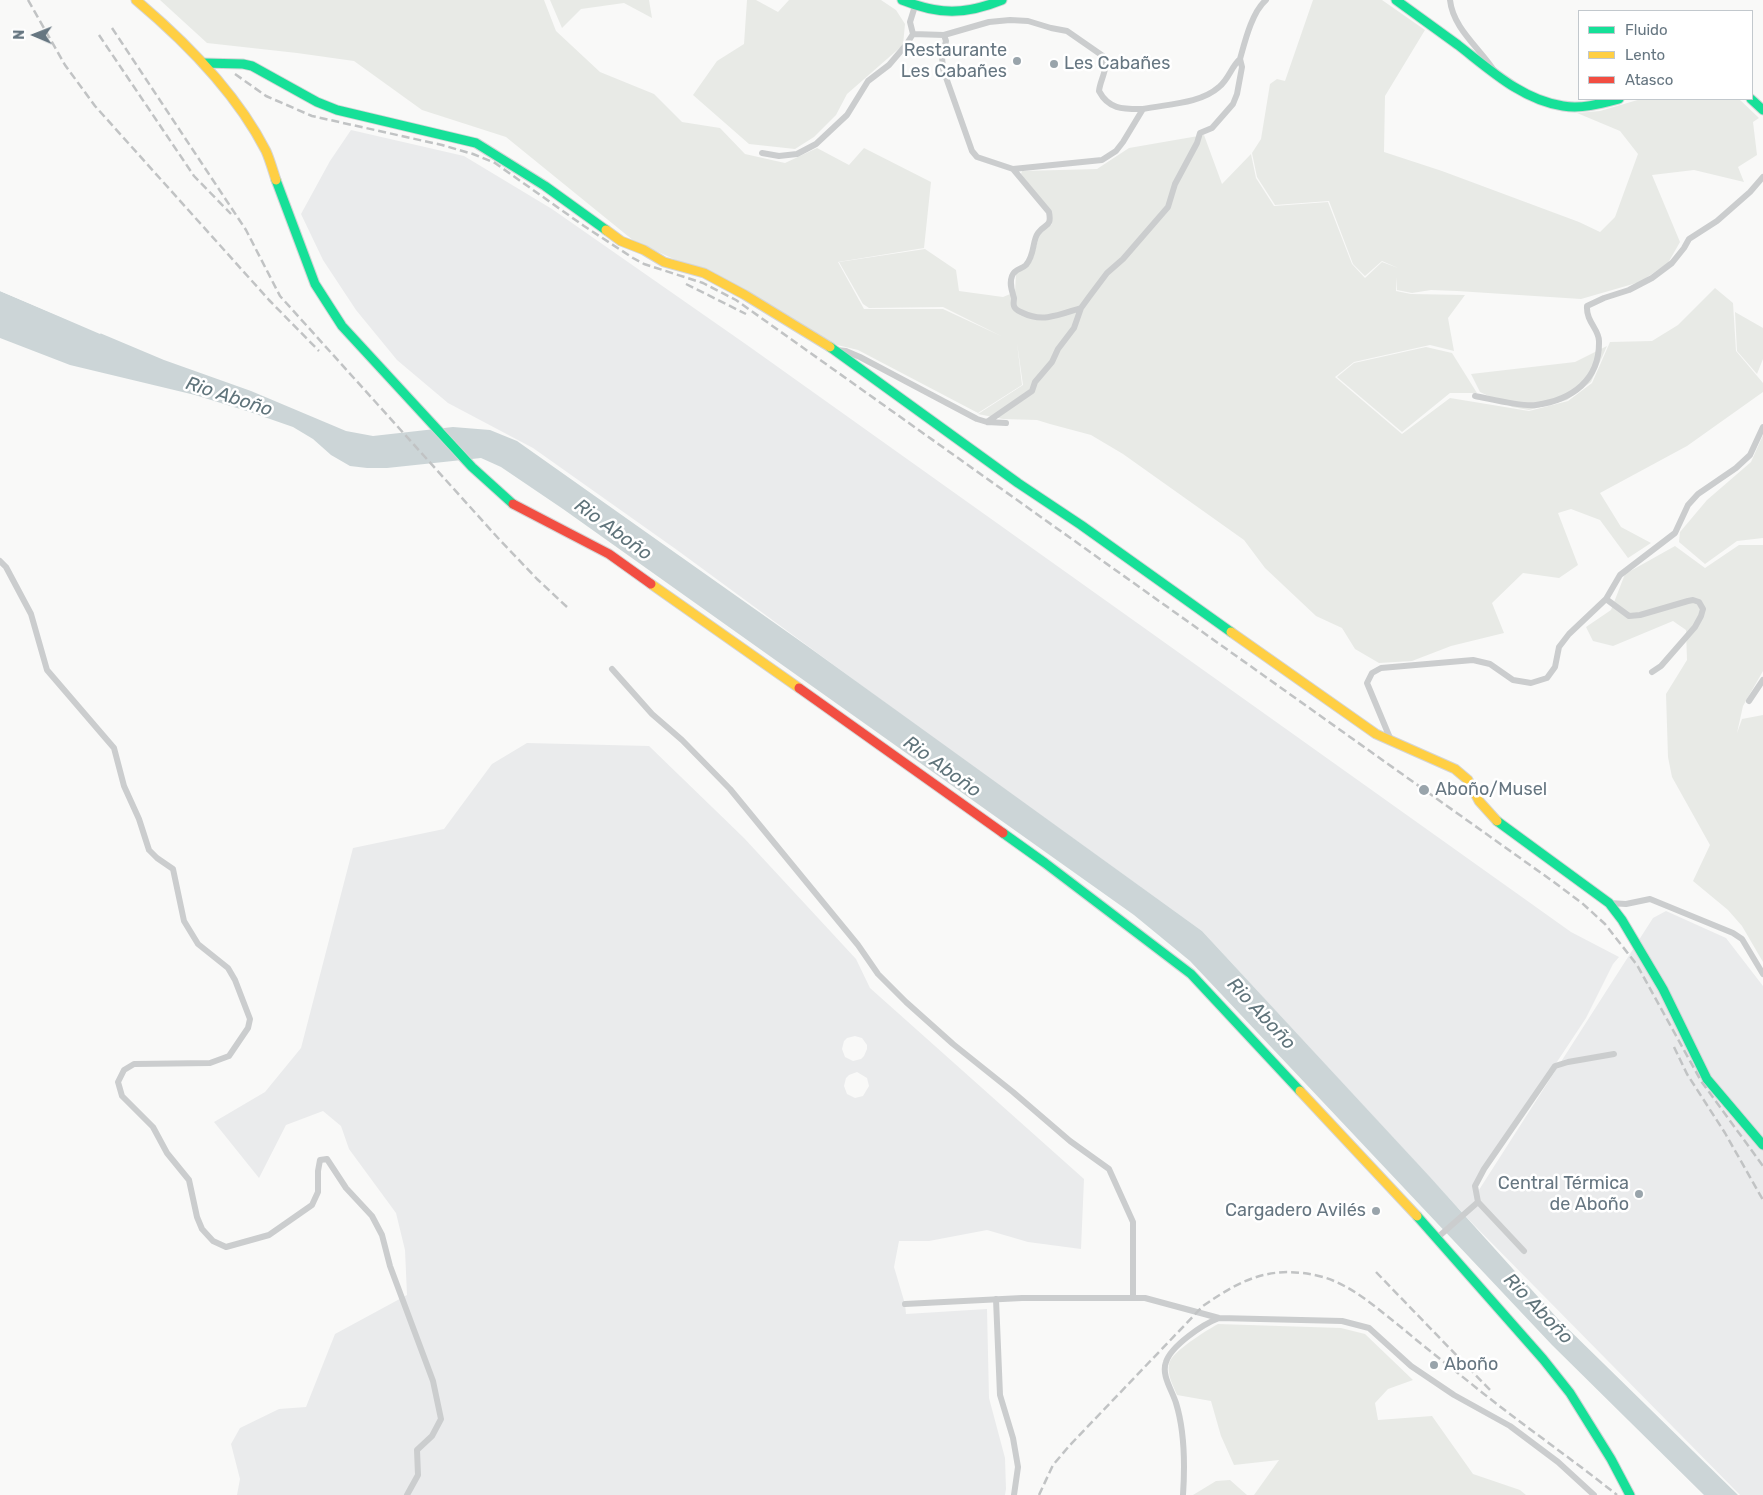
<!DOCTYPE html>
<meta charset="utf-8">
<style>
body{margin:0}
#map{position:relative;width:1763px;height:1495px;overflow:hidden;background:#f9f9f8;font-family:Rubik,sans-serif}
canvas{display:block}
.legend{position:absolute;left:1578px;top:10px;width:175px;height:90px;box-sizing:border-box;background:#fff;border:1px solid #c2c8cd;margin:0;padding:6px 9px;list-style:none;font-size:15px;color:#667681}
.legend li{display:flex;align-items:center;gap:10px;height:25px}
.legend b{width:25px;border:1px solid #c2c8cd}
.north{position:absolute;left:10px;top:10px;width:50px;height:50px;-webkit-text-stroke:4px #fff;paint-order:stroke;rotate:271deg;font-size:14px;font-weight:700;line-height:20px;text-align:center;color:#667681}
.north::after{content:'';display:block;margin:auto;width:18px;height:22px;background:#667681;clip-path:polygon(50% 0,100% 100%,50% 72%,0 100%)}
</style>
<div id="map">
<canvas width="1763" height="1495"></canvas>
<ul class="legend">
<li><b style="height:6px;background:#16e098"></b>Fluido</li>
<li><b style="height:6px;background:#ffcf43"></b>Lento</li>
<li><b style="height:6px;background:#f24e42"></b>Atasco</li>
</ul>
<div class="north">N</div>
</div>
<script>
const ctx = document.querySelector('canvas').getContext('2d');
ctx.lineJoin = 'round';
function fillPath(path, color) {
  ctx.fillStyle = color;
  ctx.fill(path, 'evenodd');
}
function stroke(path, color, width, dash) {
  ctx.strokeStyle = color;
  ctx.lineWidth = width;
  ctx.lineCap = dash ? 'butt' : 'round';
  ctx.setLineDash(dash || []);
  ctx.stroke(path);
}
function drawText(font, color, halo, rows, align = 'center') {
  ctx.font = font + ' Rubik,sans-serif';
  ctx.lineWidth = 5;
  ctx.setLineDash([]);
  ctx.textBaseline = 'middle';
  ctx.strokeStyle = halo;
  ctx.fillStyle = color;
  for (const [text, x, y, turn = 0] of rows) {
    ctx.save();
    ctx.translate(x, y);
    ctx.rotate((+turn || 0) * Math.PI / 180);
    ctx.textAlign = isNaN(turn) ? turn : align;
    if (halo) ctx.strokeText(text, 0, 0);
    ctx.fillText(text, 0, 0);
    ctx.restore();
  }
}
fillPath(new Path2D(`
 M 351,130 L 464,156 L 552,209 L 747,345 L 1571,932 L 1619,957 L 1613,964 L 1586,1018 L 1475,1186 L 1477,1193 L 1653,918 L 1666,911 L 1726,938 L 1763,986 L 1763,1495 L 1740,1495 L 1472,1223 L 1202,931 L 925,732 L 677,550 L 533,448 L 448,403 L 397,360 L 356,310 L 323,260 L 301,214 L 330,161 Z
 M 527,743 L 649,746 L 744,838 L 856,959 L 870,988 L 1084,1179 L 1081,1249 L 1028,1242 L 987,1230 L 929,1241 L 899,1241 L 894,1267 L 905,1304 L 906,1314 L 987,1309 L 989,1398 L 1005,1458 L 1006,1489 L 1005,1495 L 237,1495 L 240,1479 L 231,1444 L 240,1428 L 279,1409 L 306,1407 L 335,1334 L 407,1295 L 405,1250 L 396,1213 L 349,1149 L 341,1126 L 323,1111 L 286,1125 L 259,1178 L 214,1122 L 265,1092 L 301,1048 L 353,848 L 444,829 L 492,764 ZM 855,1036 L 862,1038 L 867,1045 L 867,1049 L 864,1056 L 861,1059 L 853,1061 L 845,1057 L 842,1049 L 844,1041 L 847,1038 ZM 857,1072 L 867,1078 L 869,1086 L 863,1096 L 855,1098 L 847,1094 L 844,1086 L 846,1078 L 849,1075 Z`), '#eaebec');
fillPath(new Path2D(`
 M 160,0 L 544,0 L 556,31 L 600,72 L 654,94 L 682,122 L 720,128 L 745,154 L 785,163 L 817,148 L 849,165 L 864,148 L 931,182 L 924,248 L 838,262 L 864,309 L 943,309 L 1001,336 L 943,307 L 869,308 L 863,304 L 839,262 L 925,249 L 956,270 L 959,291 L 1003,297 L 1015,292 L 1016,274 L 1032,261 L 1040,233 L 1052,224 L 1050,210 L 1021,174 L 1022,171 L 1097,169 L 1129,148 L 1204,135 L 1222,184 L 1251,154 L 1256,178 L 1274,206 L 1328,202 L 1352,264 L 1365,278 L 1382,262 L 1398,268 L 1382,261 L 1365,276 L 1353,264 L 1329,201 L 1275,205 L 1257,177 L 1252,153 L 1261,139 L 1270,84 L 1277,79 L 1285,81 L 1313,0 L 1382,0 L 1425,30 L 1385,96 L 1384,152 L 1442,171 L 1579,222 L 1600,232 L 1615,217 L 1638,154 L 1620,131 L 1577,113 L 1600,111 L 1641,99 L 1739,99 L 1759,118 L 1753,122 L 1757,155 L 1738,167 L 1744,182 L 1694,170 L 1652,175 L 1680,242 L 1668,263 L 1640,282 L 1581,299 L 1457,291 L 1431,290 L 1412,293 L 1397,290 L 1397,277 L 1396,291 L 1411,294 L 1465,295 L 1448,318 L 1454,351 L 1430,345 L 1354,362 L 1335,377 L 1402,434 L 1450,398 L 1529,411 L 1568,401 L 1592,383 L 1610,342 L 1652,341 L 1678,325 L 1715,288 L 1733,303 L 1736,351 L 1763,383 L 1763,392 L 1687,446 L 1600,493 L 1621,527 L 1651,543 L 1628,558 L 1600,520 L 1571,509 L 1558,513 L 1578,565 L 1559,578 L 1523,573 L 1492,603 L 1504,633 L 1451,646 L 1412,661 L 1379,663 L 1355,649 L 1342,628 L 1316,616 L 1265,568 L 1244,540 L 1123,454 L 1091,435 L 1050,424 L 1037,420 L 1003,419 L 978,414 L 1023,385 L 1017,343 L 1022,385 L 978,413 L 858,350 L 833,344 L 731,285 L 634,241 L 506,137 L 422,110 L 354,61 L 297,53 L 207,43 Z
 M 550,0 L 649,0 L 652,18 L 624,3 L 581,9 L 562,28 Z
 M 747,0 L 756,0 L 778,12 L 789,0 L 881,0 L 896,10 L 905,24 L 903,45 L 847,94 L 836,115 L 814,137 L 795,149 L 749,144 L 693,95 L 717,61 L 744,44 Z
 M 1735,312 L 1763,328 L 1763,359 L 1757,374 L 1737,351 Z
 M 1607,346 L 1591,382 L 1567,400 L 1529,410 L 1512,407 L 1480,392 L 1471,374 L 1575,362 Z
 M 1426,347 L 1452,353 L 1477,393 L 1450,393 L 1402,432 L 1337,377 L 1354,363 Z
 M 1763,435 L 1763,538 L 1737,541 L 1705,564 L 1679,542 L 1680,532 L 1707,500 L 1751,462 Z
 M 1739,545 L 1763,545 L 1763,671 L 1743,706 L 1737,733 L 1742,719 L 1763,715 L 1763,962 L 1742,926 L 1728,910 L 1693,881 L 1710,845 L 1672,777 L 1668,757 L 1666,694 L 1687,660 L 1686,630 L 1673,621 L 1613,646 L 1593,641 L 1586,627 L 1611,610 L 1625,574 L 1675,546 L 1705,568 Z
 M 1218,1324 L 1341,1328 L 1365,1334 L 1413,1380 L 1388,1389 L 1375,1403 L 1378,1420 L 1432,1416 L 1473,1474 L 1520,1490 L 1526,1495 L 1254,1495 L 1279,1460 L 1234,1465 L 1221,1436 L 1211,1401 L 1177,1395 C 1173,1385 1167,1375 1169,1364 C 1171,1352 1207,1330 1218,1324 Z
 M 1230,1480 L 1247,1495 L 1193,1495 L 1216,1481 Z`), '#e8eae6');
fillPath(new Path2D(`
 M 0,291 L 164,360 L 251,391 L 346,431 L 373,436 L 453,427 L 490,430 L 517,441 L 810,648 L 1202,931 L 1430,1177 L 1558,1319 L 1738,1495 L 1704,1495 L 1552,1345 L 1190,961 L 1134,915 L 563,509 L 501,467 L 481,458 L 387,468 L 367,468 L 350,466 L 331,455 L 313,439 L 293,427 L 250,412 L 195,395 L 70,365 L 0,338 Z`), '#ccd5d7');
fillPath(new Path2D(`
 M 0,288 L 89,327 L 102,332 L 100,334 L 0,291 Z`), '#f9f9f8');
const fast = new Path2D(`
 M 902,0 C 939,15 965,15 1002,0
 M 1396,0 C 1417,15 1437,30 1458,45 C 1489,69 1522,100 1563,106 C 1582,109 1600,104 1619,99
 M 203,63 L 243,64 L 252,66 L 317,102 L 337,110 L 476,143 L 545,186 L 606,230
 M 1751,99 L 1763,110
 M 276,180 L 315,284 L 342,326 L 472,467 L 513,504
 M 830,347 L 1018,483 L 1081,525 L 1231,632
 M 1497,821 L 1609,903 L 1622,920 L 1663,989 L 1707,1079 L 1763,1145
 M 1003,833 L 1045,863 L 1191,974 L 1300,1091
 M 1417,1216 L 1543,1359 L 1570,1393 L 1611,1459 L 1630,1495`);
const slow = new Path2D(`
 M 136,0 C 186,42 236,92 266,151 C 270,160 273,171 276,180
 M 606,230 L 621,241 L 644,250 L 664,262 L 704,273 L 745,295 L 830,347
 M 651,584 L 799,688
 M 1231,632 L 1376,734 L 1455,769 L 1468,780 L 1479,801 L 1497,821
 M 1300,1091 L 1417,1216`);
const jam = new Path2D(`
 M 513,504 L 609,554 L 651,584
 M 799,688 L 1003,833`);
stroke(fast, '#d4d5d6', 11);
stroke(slow, '#d4d5d6', 11);
stroke(jam, '#d4d5d6', 11);
stroke(new Path2D(`
 M 1450,0 C 1453,29 1481,49 1495,72
 M 913,34 L 944,35 L 989,22 L 1010,20 L 1028,21 L 1051,28 L 1067,31 L 1103,56 C 1110,67 1100,79 1099,91 C 1109,110 1124,109 1143,109
 M 944,35 L 946,41 L 942,57 L 943,69 L 972,151 L 977,157 L 1013,169 L 1049,212 C 1052,228 1045,223 1038,233 C 1032,241 1035,255 1026,265 C 1021,270 1015,268 1012,276 C 1009,284 1012,291 1014,298 C 1014,302 1013,303 1014,306 C 1015,310 1019,311 1023,313 C 1043,323 1061,314 1081,308
 M 1240,59 C 1245,41 1252,12 1266,0
 M 762,153 L 779,156 L 797,154 L 816,144 L 847,115 L 868,81 L 889,65 L 906,45 L 913,34 L 910,22 L 915,6
 M 1013,169 L 1102,160 L 1116,151 L 1123,142 L 1143,109 C 1167,104 1200,104 1219,87 C 1229,79 1231,67 1240,59
 M 836,350 L 846,351 L 860,357 L 977,419 L 987,422 L 1006,423
 M 1475,396 C 1491,399 1521,407 1536,405 C 1572,400 1600,380 1599,341 C 1599,329 1586,322 1587,306 L 1604,298 L 1629,290 L 1652,278 L 1672,263 L 1684,248 L 1689,239 L 1717,221 L 1750,192 L 1763,177
 M 987,422 L 1032,391 L 1035,382 L 1052,362 L 1058,349 L 1074,328 L 1081,308 L 1089,297 L 1107,273 L 1123,259 L 1168,207 L 1175,184 L 1197,143 L 1200,133 L 1212,128 L 1233,104 L 1237,94 L 1242,67 L 1240,59
 M 0,561 L 6,567 L 31,614 L 47,670 L 114,748 L 124,786 L 139,819 L 149,850 L 157,858 L 173,869 L 184,921 L 198,944 L 228,968 L 235,980 L 250,1019 L 248,1028 L 229,1056 L 210,1063 L 134,1064 L 124,1070 L 118,1082 L 122,1096 L 153,1127 L 167,1153 L 189,1180 L 197,1217 L 202,1229 L 213,1241 L 226,1247 L 269,1235 L 312,1205 L 318,1192 L 318,1171 L 320,1160 L 327,1159 L 346,1188 L 372,1216 L 382,1235 L 390,1266 L 433,1381 L 441,1419 L 432,1436 L 417,1450 L 418,1475 L 407,1495
 M 1606,599 L 1629,616 L 1640,615 L 1688,601 L 1693,600 L 1699,602 L 1703,609 L 1701,616 L 1695,627 L 1661,666 L 1652,672
 M 612,669 L 652,714 L 682,740 L 730,789 L 858,945 L 878,974 L 906,1002 L 953,1044 L 1013,1092 L 1070,1141 L 1109,1169 L 1133,1222 L 1133,1298
 M 1749,701 L 1763,680
 M 1390,738 L 1367,683 L 1372,673 L 1381,668 L 1473,660 L 1490,664 L 1513,680 L 1531,683 L 1547,678 L 1555,667 L 1559,647 L 1569,634 L 1606,599 L 1620,575 L 1675,533 L 1688,505 L 1698,494 L 1736,468 L 1750,455 L 1763,427
 M 1609,903 L 1626,904 L 1650,899 L 1733,933 L 1742,939 L 1763,974
 M 1437,1238 L 1478,1202
 M 1524,1251 L 1478,1202 L 1475,1186 L 1484,1169 L 1555,1066 L 1568,1062 L 1614,1054
 M 996,1299 L 1000,1395 L 1013,1438 L 1018,1467 L 1014,1495
 M 905,1304 L 1022,1298 L 1145,1298 L 1219,1318 L 1342,1321 L 1369,1328 L 1411,1366 L 1454,1395 L 1510,1426 L 1558,1462 L 1594,1495
 M 1183,1495 C 1185,1465 1185,1432 1176,1403 C 1172,1390 1161,1375 1166,1362 C 1171,1346 1203,1324 1219,1318`), '#cbcdce', 6);
stroke(fast, '#16e098', 9);
stroke(slow, '#ffcf43', 9);
stroke(jam, '#f24e42', 9);
stroke(new Path2D(`
 M 28,0 L 65,65 L 95,106 L 269,300 L 319,351
 M 112,28 L 246,230 L 280,296 L 498,538 L 537,579 L 567,607
 M 99,35 L 194,176 L 231,214
 M 235,74 L 266,96 L 312,116 L 442,145 L 473,154 L 495,163 L 584,226 L 633,258 L 644,264 L 703,283 L 736,300 L 1551,880 L 1582,903 L 1605,924 L 1637,965 L 1701,1081 L 1763,1166
 M 686,284 L 746,314
 M 1674,1047 L 1687,1074 L 1725,1133 L 1763,1200
 M 1376,1272 L 1491,1391
 M 1039,1495 L 1053,1465 L 1070,1445 L 1203,1306 C 1243,1278 1273,1264 1323,1277 C 1353,1286 1378,1309 1402,1328 C 1427,1349 1453,1369 1479,1390 C 1524,1426 1572,1459 1617,1495`), '#c1c3c4', 2.5, [8, 4]);
for (const [x, y, r, color] of [
 [1017,61,5,"#99a4ab"],
 [1054,64,5,"#99a4ab"],
 [1424,790,6,"#99a4ab"],
 [1639,1194,5,"#99a4ab"],
 [1376,1211,5,"#99a4ab"],
 [1434,1365,5,"#99a4ab"]
]) {
  const dot = new Path2D();
  dot.arc(x, y, r, 0, 2 * Math.PI);
  ctx.fillStyle = color;
  ctx.fill(dot);
  stroke(dot, '#fff', 2);
}
drawText('18px', '#667681', '#fff', [
 ["Restaurante",1007,51],
 ["Les Cabañes",1007,72],
 ["Les Cabañes",1064,64,"left"],
 ["Aboño/Musel",1435,790,"left"],
 ["Central Térmica",1629,1184],
 ["de Aboño",1629,1205],
 ["Cargadero Avilés",1366,1211],
 ["Aboño",1444,1365,"left"]
], 'right');
drawText('italic 19px', '#60747b', '#fff', [
 ["Rio Aboño",229,397,18],
 ["Rio Aboño",613,530,36],
 ["Rio Aboño",942,767,36],
 ["Rio Aboño",1261,1014,47],
 ["Rio Aboño",1538,1309,46]
]);
</script>
